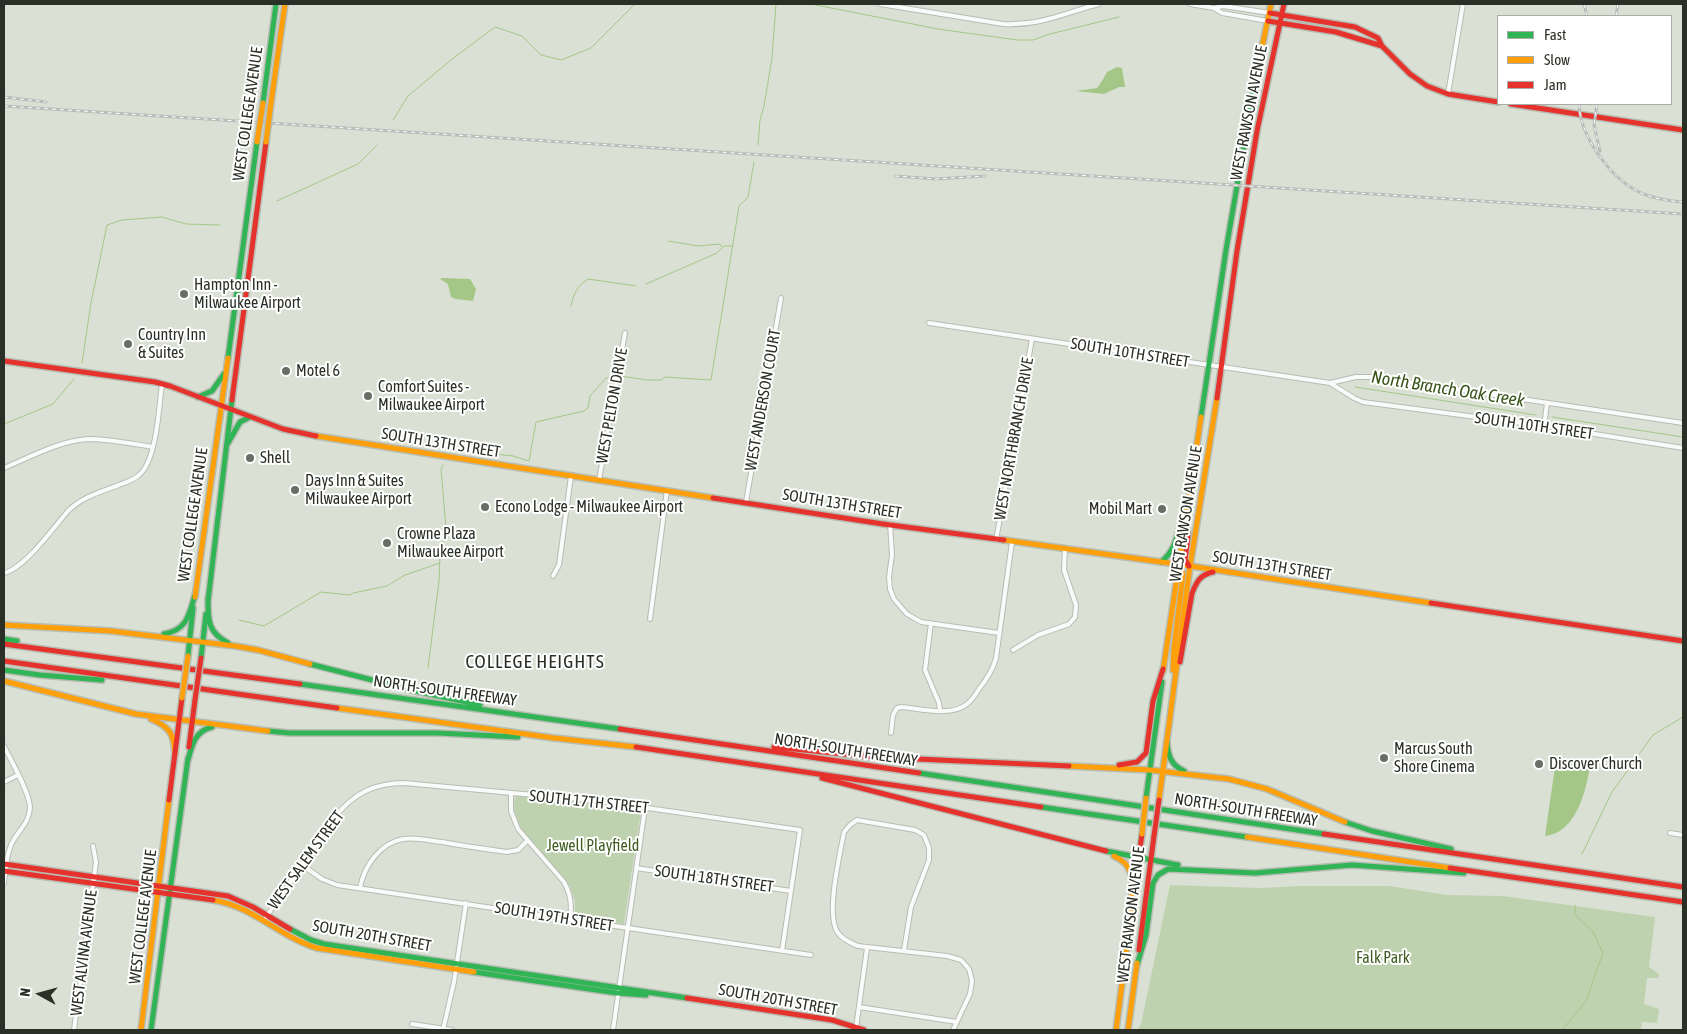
<!DOCTYPE html>
<style>
body{margin:0}
#map{position:relative;width:1687px;height:1034px;overflow:hidden;background:#dae1d4;font-family:"Asap Condensed",sans-serif}
canvas{display:block}
.frame{position:absolute;inset:0;border:5px solid #2b3027;pointer-events:none}
.legend{position:absolute;left:1497px;top:15px;width:175px;height:90px;box-sizing:border-box;background:#fff;border:1px solid #aaaca9;margin:0;padding:6px 9px;list-style:none;font-size:15px;color:#2b3027}
.legend li{display:flex;align-items:center;gap:10px;height:25px}
.legend b{width:25px;border:1px solid #aaaca9}
.north{position:absolute;left:15px;top:969px;width:50px;height:50px;-webkit-text-stroke:4px #fff;paint-order:stroke;rotate:277deg;font-size:14px;font-weight:700;line-height:20px;text-align:center;color:#2b3027}
.north::after{content:'';display:block;margin:auto;width:18px;height:22px;background:#2b3027;clip-path:polygon(50% 0,100% 100%,50% 72%,0 100%)}
</style>
<div id="map">
<canvas width="1687" height="1034"></canvas>
<div class="frame"></div>
<ul class="legend">
<li><b style="height:6px;background:#30b455"></b>Fast</li>
<li><b style="height:6px;background:#ff9f0a"></b>Slow</li>
<li><b style="height:6px;background:#e5322d"></b>Jam</li>
</ul>
<div class="north">N</div>
</div>
<script>
const ctx = document.querySelector('canvas').getContext('2d');
ctx.lineJoin = 'round';
function fillPath(path, color) {
  ctx.fillStyle = color;
  ctx.fill(path, 'evenodd');
}
function stroke(path, color, width, dash) {
  ctx.strokeStyle = color;
  ctx.lineWidth = width;
  ctx.lineCap = dash ? 'butt' : 'round';
  ctx.setLineDash(dash || []);
  ctx.stroke(path);
}
function drawText(font, color, halo, rows, align = 'center') {
  ctx.font = font + ' "Asap Condensed",sans-serif';
  ctx.lineWidth = 4;
  ctx.setLineDash([]);
  ctx.textBaseline = 'middle';
  ctx.strokeStyle = halo;
  ctx.fillStyle = color;
  for (const [text, x, y, turn = 0] of rows) {
    ctx.save();
    ctx.translate(x, y);
    ctx.rotate((+turn || 0) * Math.PI / 180);
    ctx.textAlign = isNaN(turn) ? turn : align;
    if (halo) ctx.strokeText(text, 0, 0);
    ctx.fillText(text, 0, 0);
    ctx.restore();
  }
}
fillPath(new Path2D(`
 M 516,796 L 599,804 L 641,810 L 624,923 L 623,924 L 575,916 L 575,902 L 570,886 L 522,830 C 516,820 511,807 516,796 Z
 M 1170,885 L 1261,888 L 1299,886 L 1389,886 L 1448,895 L 1503,896 L 1655,917 L 1649,967 L 1659,974 L 1658,978 L 1647,978 L 1644,1004 L 1659,1009 L 1657,1023 L 1642,1022 L 1641,1030 L 1137,1030 L 1141,1024 Z`), '#bed2af');
fillPath(new Path2D(`
 M 1117,67 L 1122,68 L 1125,87 L 1119,87 L 1104,94 L 1076,91 L 1097,88 L 1102,81 L 1107,72 Z
 M 443,278 L 470,279 L 476,289 L 473,301 L 456,299 L 451,297 L 448,284 L 440,279 Z
 M 1556,760 L 1590,766 C 1586,791 1576,833 1545,836 Z`), '#a4c686');
stroke(new Path2D(`
 M 811,4 L 938,29 L 1017,40 L 1033,40 L 1050,34 L 1119,17
 M 393,120 L 408,96 L 452,59 L 495,27 L 522,36 L 541,55 L 561,60 L 591,48 L 635,4
 M 758,145 L 760,120 L 764,106 L 772,58 L 776,4
 M 277,201 L 358,164 L 377,145
 M 668,241 L 698,246 L 720,244 L 722,247
 M 646,284 L 717,253 L 724,246 L 733,246
 M 571,306 C 574,293 577,286 588,279 L 636,286
 M 82,363 L 91,303 L 107,225 L 122,220 L 162,217 L 186,224 L 220,225
 M 620,376 L 647,380 L 661,380 L 665,377 L 711,380 L 739,206 L 748,197 L 754,162
 M 1355,387 L 1536,415
 M 1552,417 L 1683,437
 M 4,424 L 53,404 L 74,379
 M 446,448 L 466,450
 M 477,452 L 513,456 L 529,461 L 536,422 L 584,411 L 588,408 L 590,396 L 606,378 L 611,377
 M 239,620 L 264,626 L 321,592 L 350,595 L 353,593 L 387,586 L 405,575 L 440,563
 M 428,668 L 439,581 L 440,556 L 446,528 L 441,469 L 443,465
 M 1582,854 L 1612,792 L 1653,735 L 1683,717
 M 1562,1030 L 1586,1001 L 1603,953 L 1593,932 L 1575,915 L 1575,905`), '#a4c686', 1);
const street = new Path2D(`
 M 880,4 L 1003,24 C 1041,26 1064,13 1099,4
 M 1190,4 L 1214,8 L 1222,13 L 1268,21
 M 1214,8 L 1223,6 L 1270,13
 M 1448,94 L 1463,4
 M 929,323 L 1330,383 L 1356,377 L 1374,377 L 1683,423
 M 1330,383 L 1354,398 L 1363,402 L 1544,426 L 1683,448
 M 1544,426 L 1547,403
 M 4,468 C 30,457 59,441 88,439 C 109,439 132,444 153,447
 M 599,480 L 625,333
 M 746,502 L 781,298
 M 890,524 L 892,555 L 889,577 L 890,589 L 894,599 L 907,614 L 921,622 L 999,633
 M 996,540 L 1032,339
 M 4,573 C 25,568 53,528 68,511 C 82,497 100,492 119,485 C 126,482 134,480 139,475 C 157,460 159,406 162,384
 M 553,576 L 559,565 L 571,476
 M 650,619 L 667,490
 M 931,623 L 925,670 L 939,703 L 940,710
 M 1013,650 L 1038,635 L 1069,624 L 1075,617 L 1076,605 L 1064,570 L 1065,548
 M 891,733 L 893,715 L 897,708 L 902,707 C 921,709 951,717 967,704 C 972,700 976,694 979,689 C 987,679 993,670 996,658 L 1012,542
 M 4,746 C 11,761 29,791 30,807 C 30,823 17,831 11,845 C 6,857 5,871 4,883
 M 4,782 L 18,775
 M 511,793 L 511,811 L 518,829 L 564,882 C 571,895 572,905 570,920
 M 1670,833 L 1683,835
 M 302,865 L 322,879 L 337,885 L 811,955
 M 636,868 L 791,891
 M 360,888 C 364,866 380,843 403,839 C 416,837 430,841 442,842 C 463,846 485,849 507,852 L 518,850 L 527,841
 M 266,917 L 335,817 C 353,794 374,783 404,783 L 599,801 L 800,830 L 782,951
 M 904,950 L 911,907 L 929,860 L 929,848 L 924,835 L 915,830 L 857,820 L 850,825 L 844,832 C 840,855 825,915 838,933 C 843,940 851,943 858,946 L 947,956 L 961,960 L 969,969 L 972,981 L 970,994 L 953,1030
 M 859,1007 L 957,1022
 M 412,1024 L 452,1030
 M 856,1028 L 867,948
 M 74,1030 L 96,862 L 93,846
 M 443,1030 L 454,982 L 466,903
 M 613,1030 L 645,808`);
const fast = new Path2D(`
 M 263,103 L 276,4
 M 228,358 L 257,142
 M 198,397 L 212,391 L 224,374
 M 1201,417 L 1226,250 L 1255,81
 M 228,443 L 240,422 L 250,417
 M 1161,562 C 1178,549 1178,528 1185,509
 M 208,598 C 208,619 207,632 228,643
 M 208,601 L 232,400
 M 164,634 C 187,630 189,615 195,595
 M 4,639 L 17,641
 M 188,656 L 193,608
 M 201,658 L 206,614
 M 310,664 L 411,690 L 480,705
 M 4,670 L 40,675 L 102,680
 M 300,684 L 620,729
 M 268,731 L 289,733 L 437,733 L 518,737
 M 1167,742 C 1168,756 1171,765 1184,771
 M 188,760 C 192,745 195,731 212,727
 M 919,773 L 1324,834
 M 1146,798 L 1162,682
 M 1041,807 L 1247,837
 M 1345,822 L 1372,831 L 1451,849
 M 1106,851 L 1178,865
 M 290,929 L 311,940 L 324,944 L 687,998
 M 1137,965 L 1146,935 L 1153,883 L 1158,875 L 1168,869 L 1255,873 L 1352,865 L 1464,873
 M 474,972 L 617,993 L 646,995
 M 151,1030 L 188,758`);
const slow = new Path2D(`
 M 1255,81 L 1271,4
 M 271,103 L 285,4
 M 316,436 L 713,498
 M 1004,540 L 1190,566 L 1431,603
 M 195,597 L 228,358
 M 4,625 L 111,631 L 235,646 L 258,650 L 310,664
 M 1173,670 L 1174,648 L 1183,574 L 1179,565
 M 1163,671 L 1201,417
 M 4,681 L 136,714 L 268,731
 M 337,708 L 554,738 L 636,747
 M 151,719 C 170,727 174,734 175,754
 M 1069,766 L 1150,770 L 1229,779 L 1267,789 L 1345,822
 M 1159,800 L 1190,566 L 1217,398
 M 1247,837 L 1450,868
 M 1114,856 C 1136,866 1132,881 1132,902
 M 213,900 C 253,906 280,937 317,948 L 474,972
 M 141,1030 L 169,800
 M 1116,1030 L 1133,899
 M 1128,1030 L 1137,963`);
const jam = new Path2D(`
 M 1270,13 L 1355,27 L 1378,38 L 1382,46 L 1410,74 L 1427,86 L 1448,94 L 1498,102
 M 1268,21 L 1336,32 L 1382,46
 M 1511,104 L 1683,130
 M 4,361 L 155,382 L 170,386 L 283,429 L 316,436
 M 1217,398 L 1237,251 L 1257,131 L 1284,4
 M 232,400 L 266,142
 M 713,498 L 883,524 L 1004,540
 M 1187,524 L 1188,537 L 1185,560 L 1189,566
 M 1431,603 L 1683,641
 M 4,644 L 300,684
 M 4,661 L 337,708
 M 1180,662 L 1192,593 C 1197,581 1200,575 1213,572
 M 620,729 L 919,773
 M 189,747 L 195,700
 M 636,747 L 1041,807
 M 774,747 L 874,757 L 1069,766
 M 1119,765 L 1137,762 L 1146,753 L 1153,701 L 1163,669
 M 822,778 L 1106,851
 M 169,800 L 182,698
 M 1324,834 L 1683,887
 M 4,864 L 228,896 L 253,907 L 290,929
 M 1450,868 L 1683,902
 M 4,871 L 213,900
 M 1135,885 L 1142,834
 M 1139,950 L 1154,836
 M 687,998 L 832,1020 L 864,1030`);
stroke(street, '#b7bdb3', 6);
stroke(fast, '#b7bdb3', 8);
stroke(slow, '#b7bdb3', 8);
stroke(jam, '#b7bdb3', 8);
stroke(street, '#f9faf9', 4);
stroke(fast, '#30b455', 5);
stroke(slow, '#ff9f0a', 5);
stroke(jam, '#e5322d', 5);
const rail = new Path2D(`
 M 1584,4 L 1587,16
 M 1616,16 L 1618,4
 M 4,97 L 46,102
 M 1579,104 C 1580,137 1611,179 1641,193 C 1655,199 1669,201 1683,202
 M 1597,104 L 1594,125 L 1600,151
 M 4,106 L 1683,214
 M 895,176 L 935,179 L 985,176`);
stroke(rail, '#bbbdba', 3);
stroke(rail, '#fff', 1, [4]);
const slowBridge = new Path2D(`
 M 257,142 L 263,103
 M 266,142 L 271,103
 M 182,698 L 188,656
 M 1142,834 L 1146,798`);
const jamBridge = new Path2D(`
 M 195,700 L 201,658
 M 1154,836 L 1159,800`);
stroke(slowBridge, '#b7bdb3', 8, []);
stroke(jamBridge, '#b7bdb3', 8, []);
stroke(slowBridge, '#ff9f0a', 5);
stroke(jamBridge, '#e5322d', 5);
for (const [x, y, r, color] of [
 [184,294,5,"#686e64"],
 [128,344,5,"#686e64"],
 [286,371,5,"#686e64"],
 [368,396,5,"#686e64"],
 [250,458,5,"#686e64"],
 [295,490,5,"#686e64"],
 [485,507,5,"#686e64"],
 [1162,509,5,"#686e64"],
 [387,543,5,"#686e64"],
 [1384,758,5,"#686e64"],
 [1539,764,5,"#686e64"]
]) {
  const dot = new Path2D();
  dot.arc(x, y, r, 0, 2 * Math.PI);
  ctx.fillStyle = color;
  ctx.fill(dot);
  stroke(dot, '#fff', 2);
}
drawText('16px', '#2b3027', '#fff', [
 ["WEST RAWSON AVENUE",1249,113,-79],
 ["WEST COLLEGE AVENUE",248,114,-82],
 ["SOUTH 10TH STREET",1130,353,9],
 ["WEST ANDERSON COURT",763,400,-80],
 ["WEST PELTON DRIVE",612,406,-80],
 ["SOUTH 10TH STREET",1534,426,8],
 ["WEST NORTHBRANCH DRIVE",1014,439,-80],
 ["SOUTH 13TH STREET",441,443,9],
 ["SOUTH 13TH STREET",842,504,9],
 ["WEST RAWSON AVENUE",1186,514,-81],
 ["WEST COLLEGE AVENUE",193,515,-82],
 ["SOUTH 13TH STREET",1272,566,9],
 ["NORTH-SOUTH FREEWAY",445,691,8],
 ["NORTH-SOUTH FREEWAY",846,750,9],
 ["SOUTH 17TH STREET",589,802,6],
 ["NORTH-SOUTH FREEWAY",1246,810,9],
 ["WEST SALEM STREET",306,860,-54],
 ["SOUTH 18TH STREET",714,879,8],
 ["WEST RAWSON AVENUE",1131,915,-83],
 ["WEST COLLEGE AVENUE",143,917,-83],
 ["SOUTH 19TH STREET",554,917,9],
 ["SOUTH 20TH STREET",372,936,10],
 ["WEST ALVINA AVENUE",84,953,-83],
 ["SOUTH 20TH STREET",778,1000,10]
]);
drawText('16px', '#2b3027', '#fff', [
 ["Hampton Inn -",194,285],
 ["Milwaukee Airport",194,303],
 ["Country Inn",138,335],
 ["& Suites",138,353],
 ["Motel 6",296,371],
 ["Comfort Suites -",378,387],
 ["Milwaukee Airport",378,405],
 ["Shell",260,458],
 ["Days Inn & Suites",305,481],
 ["Milwaukee Airport",305,499],
 ["Econo Lodge - Milwaukee Airport",495,507],
 ["Mobil Mart",1152,509,"right"],
 ["Crowne Plaza",397,534],
 ["Milwaukee Airport",397,552],
 ["Marcus South",1394,749],
 ["Shore Cinema",1394,767],
 ["Discover Church",1549,764]
], 'left');
drawText('16px', '#3f5d22', '#fff', [
 ["Jewell Playfield",593,846],
 ["Falk Park",1383,958]
]);
drawText('italic 18px', '#38551a', '#fff', [
 ["North Branch Oak Creek",1448,389,9]
]);
ctx.letterSpacing = '1px';
drawText('19px', '#2b3027', '#fff', [
 ["COLLEGE HEIGHTS",535,662]
]);
ctx.letterSpacing = '0px';
</script>
